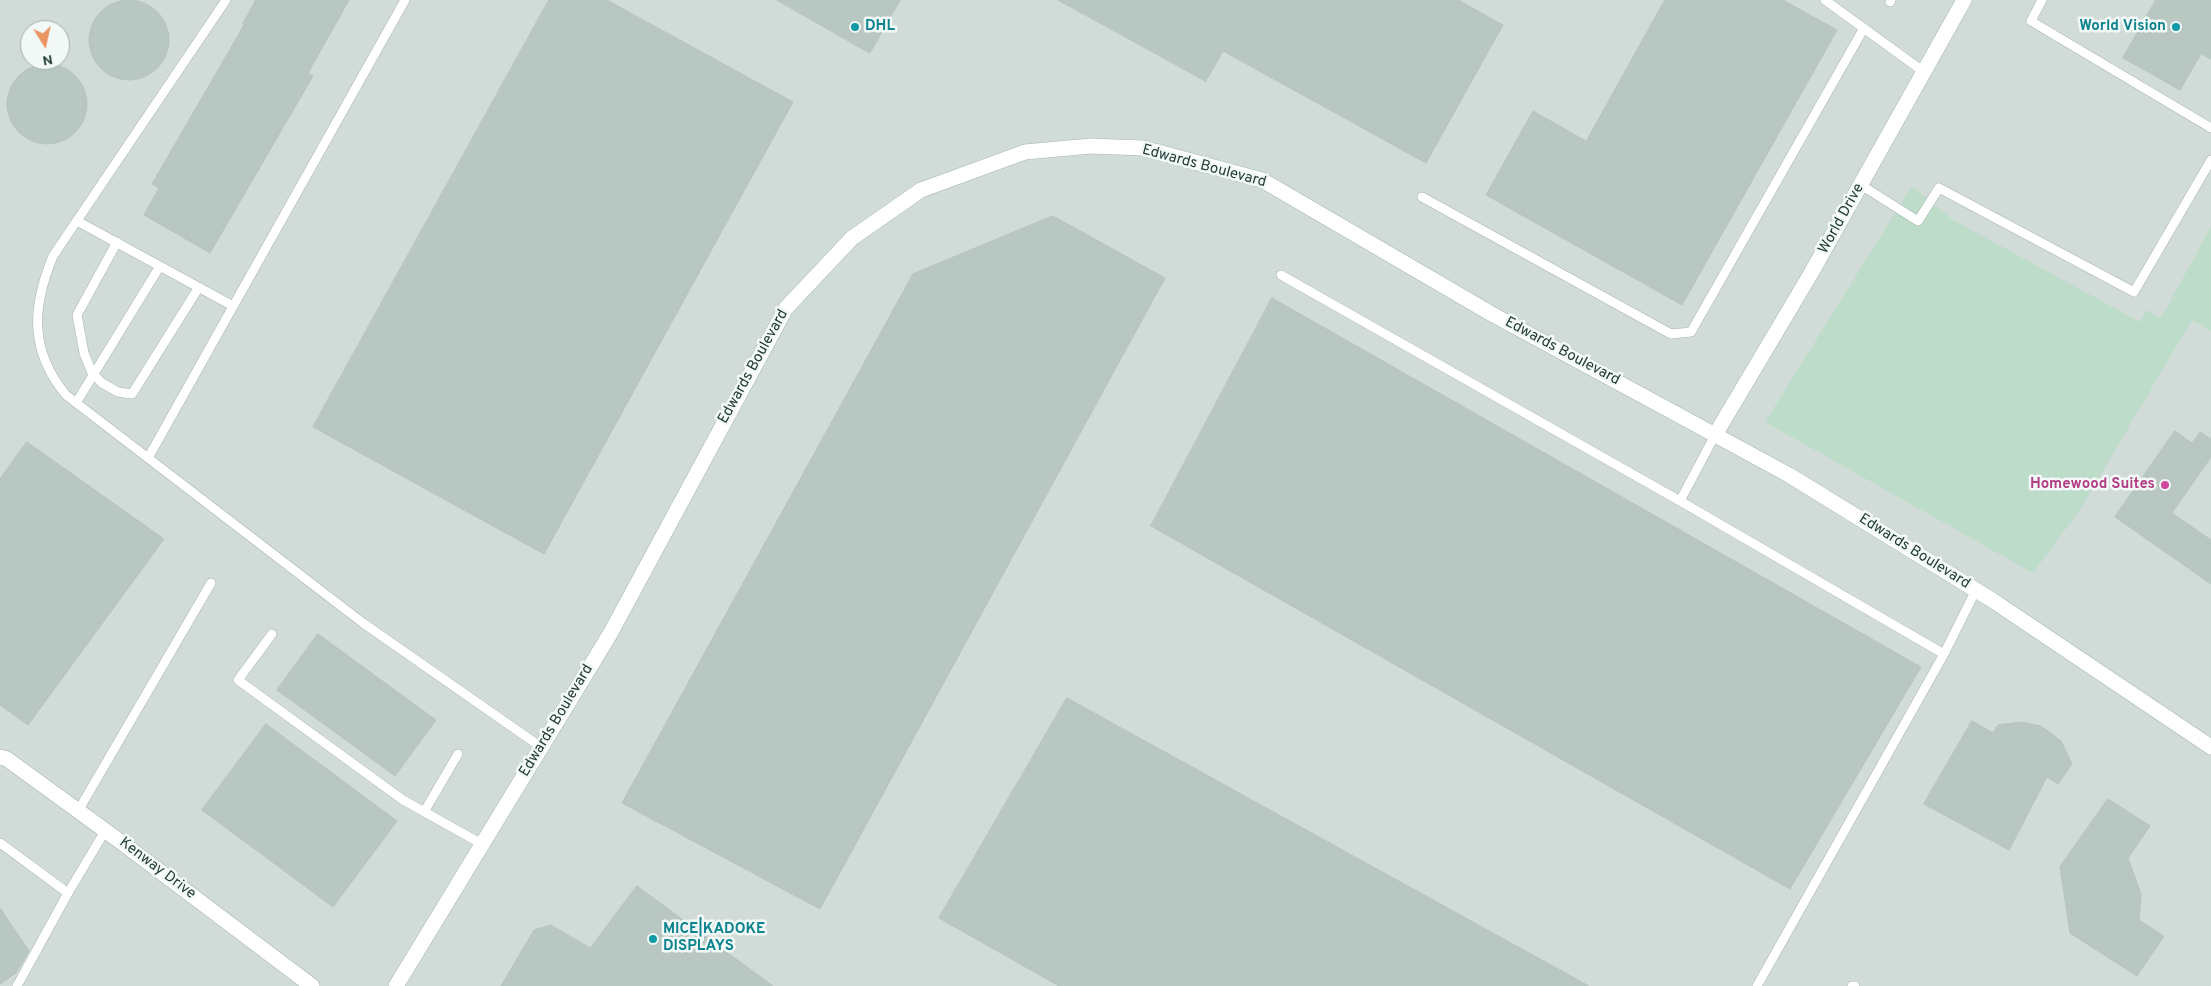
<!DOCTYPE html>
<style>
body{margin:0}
#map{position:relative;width:2211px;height:986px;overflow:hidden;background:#e3ece9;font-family:Overpass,sans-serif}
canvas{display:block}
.north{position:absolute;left:20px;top:20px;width:50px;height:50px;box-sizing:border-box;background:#f3f9f7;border:1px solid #a0aeab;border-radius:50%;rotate:170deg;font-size:14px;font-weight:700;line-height:20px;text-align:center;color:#233d39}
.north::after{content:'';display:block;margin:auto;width:18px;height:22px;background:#eb9361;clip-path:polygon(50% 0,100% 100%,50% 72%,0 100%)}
</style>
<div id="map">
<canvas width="2211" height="986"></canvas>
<div class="north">N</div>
</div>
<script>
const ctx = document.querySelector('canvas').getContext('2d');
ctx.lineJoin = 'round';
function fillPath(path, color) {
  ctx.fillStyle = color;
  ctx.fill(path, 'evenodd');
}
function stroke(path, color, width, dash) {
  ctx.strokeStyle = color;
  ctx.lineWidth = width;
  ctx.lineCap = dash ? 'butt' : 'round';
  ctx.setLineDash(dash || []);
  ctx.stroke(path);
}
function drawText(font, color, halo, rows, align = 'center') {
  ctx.font = font + ' Overpass,sans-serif';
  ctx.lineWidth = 5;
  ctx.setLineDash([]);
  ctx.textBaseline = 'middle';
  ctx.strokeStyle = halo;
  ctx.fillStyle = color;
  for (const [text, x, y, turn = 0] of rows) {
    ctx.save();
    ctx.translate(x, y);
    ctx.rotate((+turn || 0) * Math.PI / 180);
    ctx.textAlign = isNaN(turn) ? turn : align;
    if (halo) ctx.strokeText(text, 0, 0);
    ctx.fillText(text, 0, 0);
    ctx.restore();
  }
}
fillPath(new Path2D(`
 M 0,0 L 2211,0 L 2211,986 L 0,986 ZM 30,30 L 60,30 L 60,60 L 30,60 Z`), '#d1dcd8');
fillPath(new Path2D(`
 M 1912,186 L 1953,220 L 2140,322 L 2147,310 L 2161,318 L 2211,227 L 2211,331 L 2192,320 L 2079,511 L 2033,573 L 1765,422 Z`), '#bddcc9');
const building = new Path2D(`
 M 256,0 L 349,0 L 308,73 L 313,76 L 210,253 L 144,215 L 159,188 L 152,184 L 244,25 L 243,24 Z
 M 549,0 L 607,0 L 793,102 L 544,554 L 313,427 Z
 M 777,0 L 900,0 L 870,53 Z
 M 1058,0 L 1458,0 L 1503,25 L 1426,163 L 1223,51 L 1206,81 Z
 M 1665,0 L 1783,0 L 1837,30 L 1682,305 L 1486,195 L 1533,111 L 1586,141 Z
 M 2156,0 L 2211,0 L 2211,59 L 2201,54 L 2180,90 L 2123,58 Z
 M89 40a40 40 0 1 1 80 0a40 40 0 1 1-80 0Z
 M7 104a40 40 0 1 1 80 0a40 40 0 1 1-80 0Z
 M 1053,216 L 1165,278 L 820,909 L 622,803 L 913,274 Z
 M 1272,298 L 1921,667 L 1790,889 L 1151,526 Z
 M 2175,431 L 2192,443 L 2200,432 L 2211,439 L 2211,457 L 2172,513 L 2211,540 L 2211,584 L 2115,517 Z
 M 27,442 L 164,539 L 28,725 L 0,705 L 0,479 Z
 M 318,634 L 436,720 L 395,776 L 277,690 Z
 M 1067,698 L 1589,986 L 1059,986 L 939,918 Z
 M 1972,721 L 1993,733 L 1998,725 L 2021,722 L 2041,726 L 2061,741 L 2072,764 L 2058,784 L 2047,777 L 2009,850 L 1924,804 Z
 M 266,724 L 397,821 L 333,907 L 202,810 Z
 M 2108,799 L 2150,826 L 2128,858 L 2141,894 L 2139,920 L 2164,936 L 2137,976 L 2070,933 L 2060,867 Z
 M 637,886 L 773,986 L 501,986 L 534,930 L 551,925 L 590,948 Z
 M 0,908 L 29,951 L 16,973 L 0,984 Z`);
fillPath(building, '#b8c7c2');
stroke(building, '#b5c5c1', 1);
const lane = new Path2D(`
 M 226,0 L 53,256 C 32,307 29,350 66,395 L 363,623 L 541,747
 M 1825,0 L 1924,72
 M 2042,0 L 2031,21 L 2211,128
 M 1890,2 L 1891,0
 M 1861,185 L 1918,221 L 1939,188 L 2134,292 L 2211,160
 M 1422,197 L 1671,334 L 1691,332 L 1864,28
 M 77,221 L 233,306
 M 117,242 L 77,315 L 84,353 L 92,373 L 102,383 L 118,392 L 132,394 L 199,287
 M 1281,275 L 1680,501 L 1944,654
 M 76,403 L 160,266
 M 148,458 L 405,0
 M 1680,501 L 1715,435
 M 272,634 L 238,680 L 403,800 L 482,844
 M 78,811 L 211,583
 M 424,812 L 458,754
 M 0,843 L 68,893 L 105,831
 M 17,986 L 68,893
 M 1757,986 L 1944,654 L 1976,590
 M 1852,986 L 1855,986`);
const street = new Path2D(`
 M 0,757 L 7,759 L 121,842 L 312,986`);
const secondary = new Path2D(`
 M 1715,435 L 1810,275 L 1964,0
 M 396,986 L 610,634 L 786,308 L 852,238 L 921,190 L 1025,152 L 1091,146 L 1143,148 L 1262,180 L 1490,313 L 1789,475 L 1992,600 L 2211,747`);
stroke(lane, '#a6b4b1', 10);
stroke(street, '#a6b4b1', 16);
stroke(secondary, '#a2b7b2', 16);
stroke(lane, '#fff', 9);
stroke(street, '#fff', 15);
stroke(secondary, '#fff', 15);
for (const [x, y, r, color] of [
 [855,27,5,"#0f9aa8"],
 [2176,27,5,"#0f9aa8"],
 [2165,485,5,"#d1479c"],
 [653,939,5,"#0f9aa8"]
]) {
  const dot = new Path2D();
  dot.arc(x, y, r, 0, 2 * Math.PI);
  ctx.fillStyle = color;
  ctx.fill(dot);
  stroke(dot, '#f3f9f7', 2);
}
drawText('bold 15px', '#0d838f', '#f3f9f7', [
 ["DHL",865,27],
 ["World Vision",2166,27,"right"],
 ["MICE|KADOKE",663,930],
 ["DISPLAYS",663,947]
], 'left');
drawText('15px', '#233d39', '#f3f9f7', [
 ["Edwards Boulevard",1204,167,15],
 ["World Drive",1842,219,-61],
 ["Edwards Boulevard",1562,352,28],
 ["Edwards Boulevard",754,367,-61],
 ["Edwards Boulevard",1914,552,32],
 ["Edwards Boulevard",557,721,-59],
 ["Kenway Drive",157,869,37]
]);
drawText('bold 15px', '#b23c85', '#f3f9f7', [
 ["Homewood Suites",2155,485]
], 'right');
</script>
